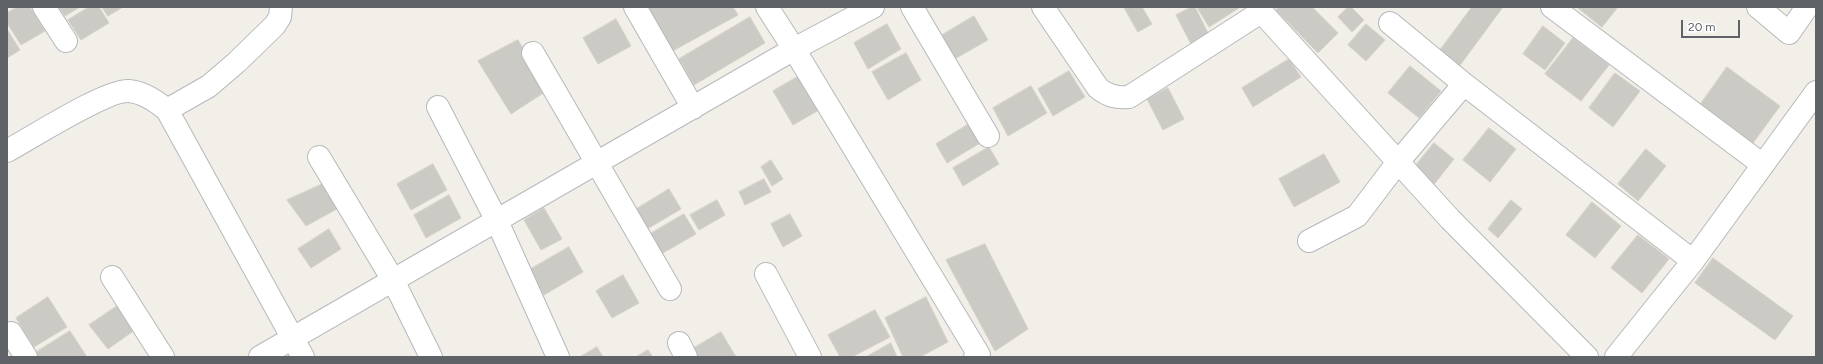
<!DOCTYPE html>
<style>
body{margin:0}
#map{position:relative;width:1823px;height:364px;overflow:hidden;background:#f1efe8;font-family:Figtree,sans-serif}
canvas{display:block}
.frame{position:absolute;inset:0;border:8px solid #5f6368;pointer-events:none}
.scale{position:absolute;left:1681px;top:20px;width:59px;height:18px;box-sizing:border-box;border:2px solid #5f6368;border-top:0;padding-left:5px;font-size:12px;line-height:14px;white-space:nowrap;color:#5f6368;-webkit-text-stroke:3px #fff;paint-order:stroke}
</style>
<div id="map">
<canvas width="1823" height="364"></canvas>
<div class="frame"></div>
<div class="scale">20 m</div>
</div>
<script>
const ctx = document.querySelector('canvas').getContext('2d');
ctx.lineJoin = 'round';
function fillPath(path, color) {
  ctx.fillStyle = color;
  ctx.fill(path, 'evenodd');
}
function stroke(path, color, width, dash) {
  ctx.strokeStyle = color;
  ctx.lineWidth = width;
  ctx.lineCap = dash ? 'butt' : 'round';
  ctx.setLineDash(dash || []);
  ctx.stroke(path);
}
const building = new Path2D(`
 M 17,7 L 30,7 L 45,31 L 21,45 L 7,23 L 7,13 Z
 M 59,7 L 80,7 L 65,16 Z
 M 89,7 L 99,7 L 109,23 L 81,40 L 68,20 Z
 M 102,7 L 123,7 L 108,16 Z
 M 644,7 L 733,7 L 738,15 L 669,53 Z
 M 1124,7 L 1142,7 L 1152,24 L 1138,32 Z
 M 1192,7 L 1195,7 L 1211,39 L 1193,48 L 1176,15 Z
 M 1201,7 L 1238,7 L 1239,8 L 1209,27 L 1198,9 Z
 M 1280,7 L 1312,7 L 1338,33 L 1318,53 L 1276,10 Z
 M 1348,7 L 1351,7 L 1364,20 L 1352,32 L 1338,17 Z
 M 1472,7 L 1503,7 L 1458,68 L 1438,53 Z
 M 1577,7 L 1618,7 L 1602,27 Z
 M 974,16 L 988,40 L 951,61 L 937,38 Z
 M 750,17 L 765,43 L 694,85 L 679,59 Z
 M 616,19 L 631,46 L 598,64 L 583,38 Z
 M 887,24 L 901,49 L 868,69 L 854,43 Z
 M 1366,24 L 1385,40 L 1366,61 L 1348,45 Z
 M 1543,26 L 1565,43 L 1545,70 L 1523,54 Z
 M 7,29 L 20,50 L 7,58 Z
 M 1573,38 L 1609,65 L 1581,101 L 1545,74 Z
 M 518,40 L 548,90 L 511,114 L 478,61 Z
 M 906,53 L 921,80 L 888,100 L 872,72 Z
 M 1289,59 L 1301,77 L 1253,107 L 1242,88 Z
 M 1410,66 L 1441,91 L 1419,118 L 1388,93 Z
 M 1727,67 L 1780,106 L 1753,143 L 1700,105 Z
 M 1069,71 L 1085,97 L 1053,116 L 1038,89 Z
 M 1615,73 L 1640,91 L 1613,127 L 1589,108 Z
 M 799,76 L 819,110 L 793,125 L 773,91 Z
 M 1031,86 L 1047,113 L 1008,136 L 993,108 Z
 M 1168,88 L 1184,119 L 1163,130 L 1147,99 Z
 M 969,124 L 980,143 L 947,163 L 936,144 Z
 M 1489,128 L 1516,149 L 1490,182 L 1463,160 Z
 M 1434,143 L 1454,159 L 1432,187 L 1412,170 Z
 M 989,147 L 999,164 L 963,186 L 953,168 Z
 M 1646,149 L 1666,166 L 1638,201 L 1618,184 Z
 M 1324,154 L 1340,182 L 1294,207 L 1279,179 Z
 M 771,160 L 783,179 L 772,186 L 761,167 Z
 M 433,164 L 447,190 L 411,210 L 397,184 Z
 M 764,179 L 771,192 L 745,205 L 739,192 Z
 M 327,182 L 337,209 L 306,226 L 287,200 Z
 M 669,189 L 681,209 L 642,232 L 630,213 Z
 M 449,195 L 461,218 L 426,238 L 414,215 Z
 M 717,200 L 725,215 L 699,230 L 690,215 Z
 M 1511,200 L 1522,209 L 1498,238 L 1488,229 Z
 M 1592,202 L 1621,226 L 1595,258 L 1566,235 Z
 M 544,208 L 562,239 L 541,250 L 524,220 Z
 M 684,214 L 696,234 L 656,257 L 645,237 Z
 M 790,214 L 802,236 L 783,247 L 771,224 Z
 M 329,229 L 341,249 L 311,268 L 298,249 Z
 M 1638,235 L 1669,259 L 1642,293 L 1611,268 Z
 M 985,244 L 1028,329 L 995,351 L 946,260 Z
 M 569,247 L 583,272 L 544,295 L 529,270 Z
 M 1713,258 L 1793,316 L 1775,340 L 1695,283 Z
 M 623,275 L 639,303 L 612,318 L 596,291 Z
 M 48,297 L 67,327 L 34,347 L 16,318 Z
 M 926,297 L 948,342 L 920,357 L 903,357 L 885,318 Z
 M 123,302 L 139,327 L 108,349 L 89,325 Z
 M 875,310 L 890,337 L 852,357 L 840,357 L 828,335 Z
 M 70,331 L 87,357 L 35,357 L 33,354 Z
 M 721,332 L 736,357 L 697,357 L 692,349 Z
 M 891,343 L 897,357 L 866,357 Z
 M 597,347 L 603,357 L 580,357 Z
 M 648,350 L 653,357 L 636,357 Z`);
fillPath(building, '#cccac5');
stroke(building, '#d6d1c6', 1);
const minor = new Path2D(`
 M 44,7 L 66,41
 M 635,7 L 693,108
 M 767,7 L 794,49 L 979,355 L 975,357
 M 912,7 L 988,136
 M 1043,7 L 1098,88 C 1108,96 1116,98 1129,97 L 1261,12
 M 1257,7 L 1450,219 L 1587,357
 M 1552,7 L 1763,165
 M 1758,7 L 1789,33 L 1807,7
 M 1390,23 L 1464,84 L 1693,261
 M 533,53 L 670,289
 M 438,107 L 497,221 L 558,357
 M 167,110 L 209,86 L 237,62 L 275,25 L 280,17 L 281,7
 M 7,151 C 31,138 107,89 129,91 C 143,92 156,101 167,110 L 303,357
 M 319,157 L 393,280 L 431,357
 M 1309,241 L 1357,216 L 1398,162 L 1464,84
 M 766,274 L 810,357
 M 112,277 L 163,357
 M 11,333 L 26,357
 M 679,343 L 686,357
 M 260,357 L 794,49 L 873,7
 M 1616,357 L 1693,261 L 1816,92`);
stroke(minor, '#b5b8bc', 24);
stroke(minor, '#fff', 22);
</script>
